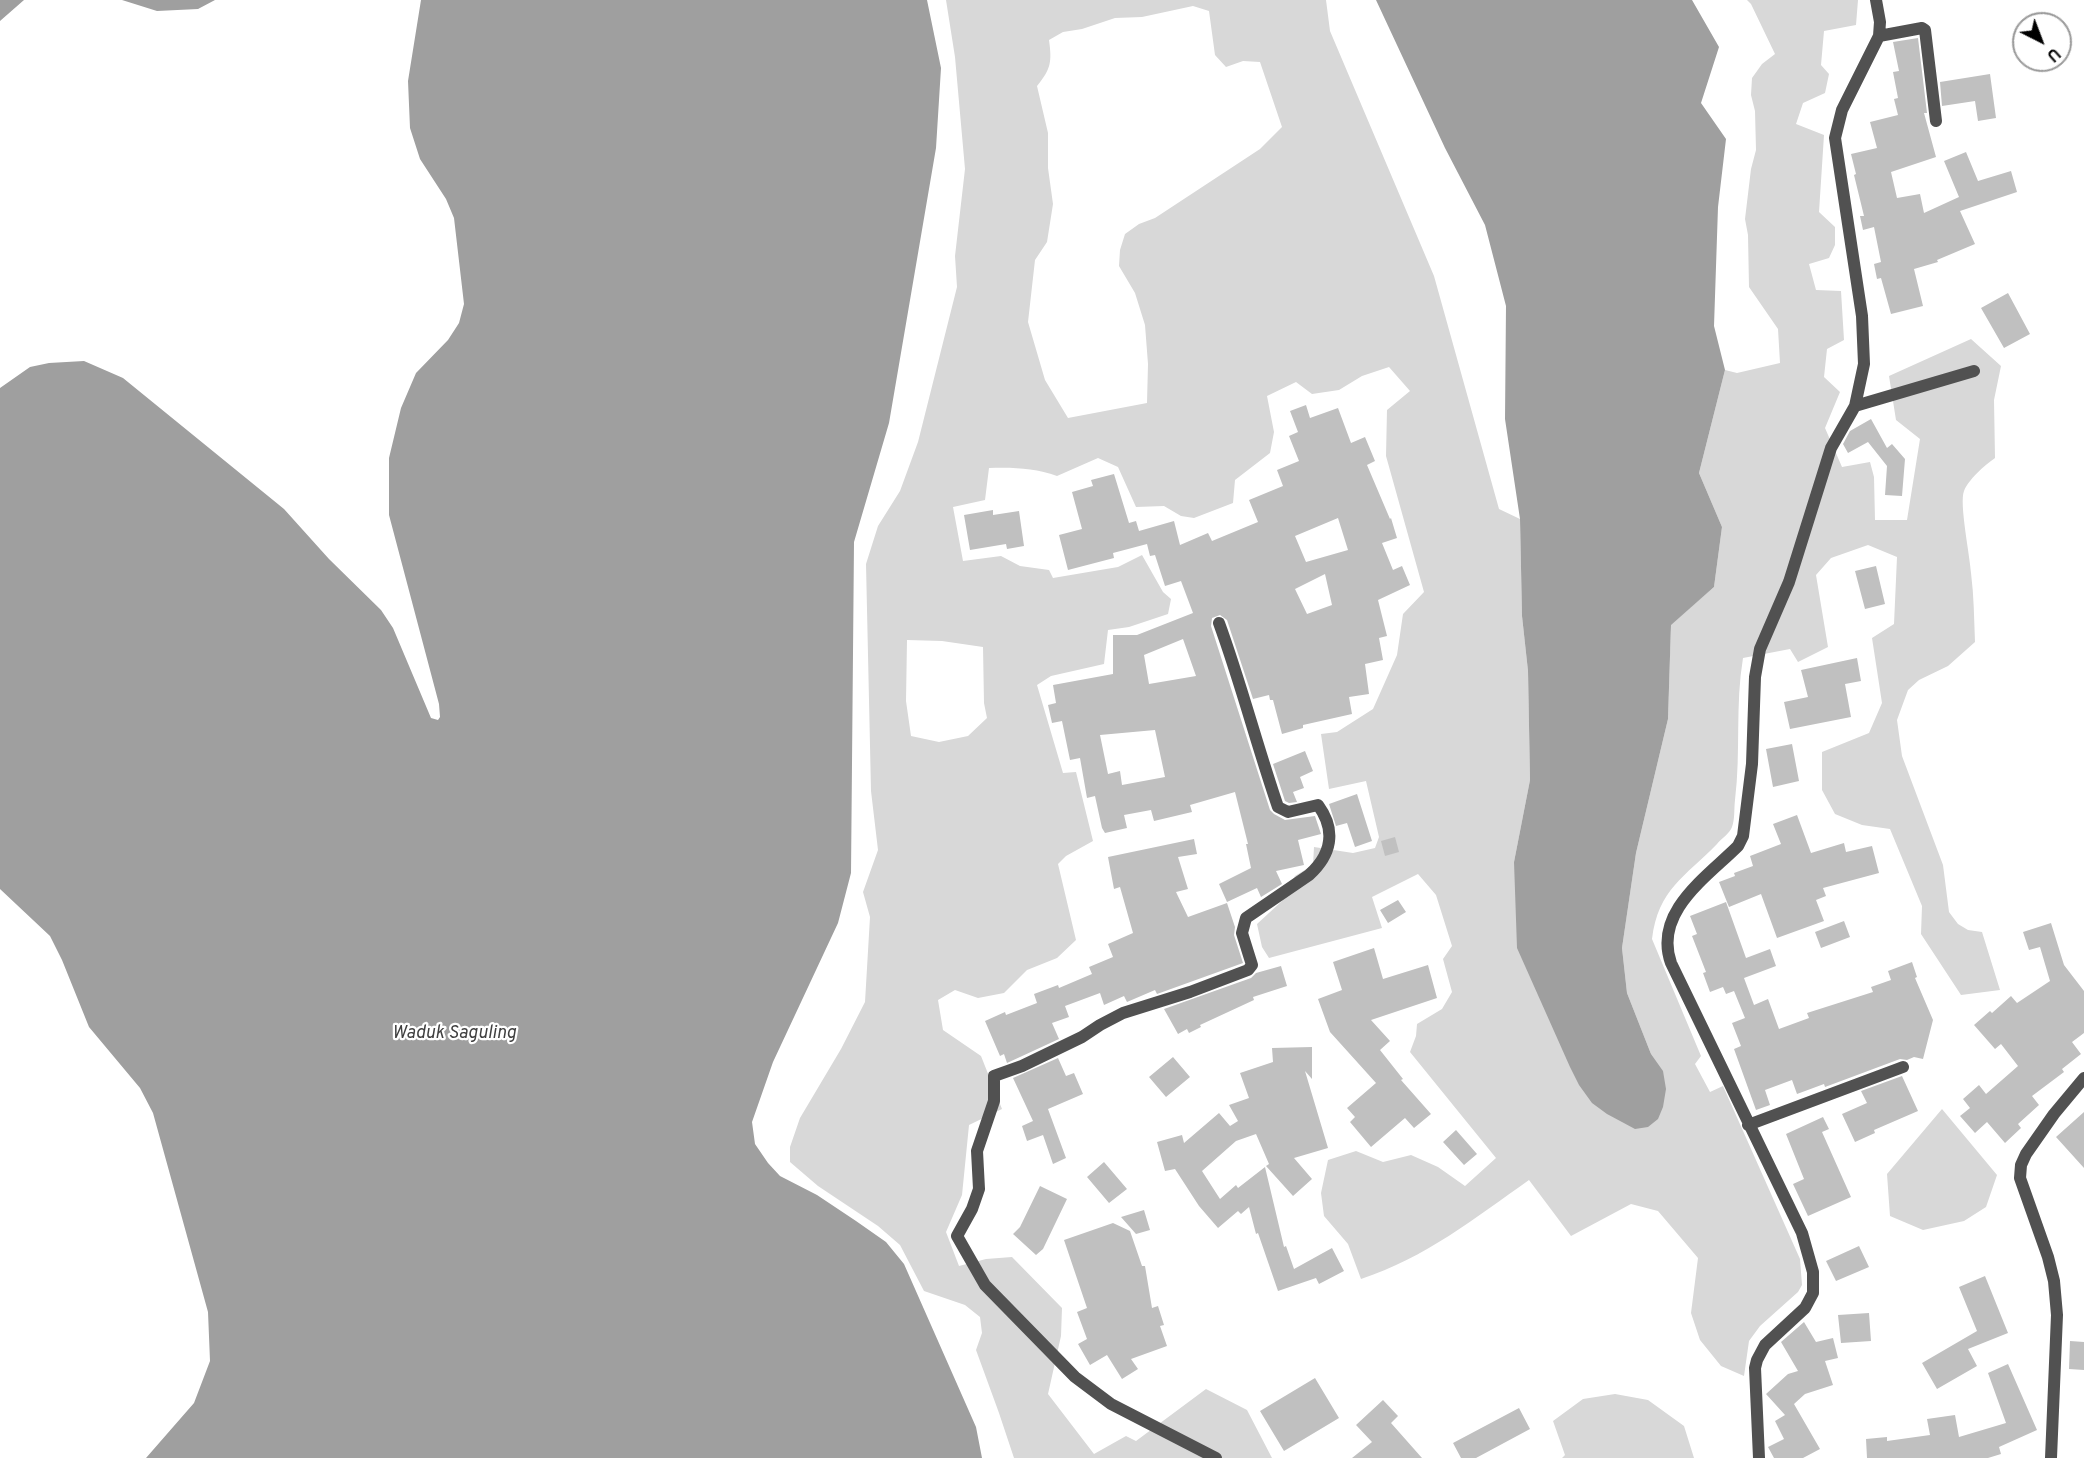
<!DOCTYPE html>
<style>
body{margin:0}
#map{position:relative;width:2084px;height:1458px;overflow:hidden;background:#fff;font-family:Overpass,sans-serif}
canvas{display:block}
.north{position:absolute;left:2012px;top:12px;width:60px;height:60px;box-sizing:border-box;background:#fff;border:2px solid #999;border-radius:50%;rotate:138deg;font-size:16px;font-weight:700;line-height:24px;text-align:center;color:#000}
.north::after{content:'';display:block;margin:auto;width:21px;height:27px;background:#000;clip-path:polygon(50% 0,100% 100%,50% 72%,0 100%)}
</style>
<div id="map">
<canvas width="2084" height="1458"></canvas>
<div class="north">U</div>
</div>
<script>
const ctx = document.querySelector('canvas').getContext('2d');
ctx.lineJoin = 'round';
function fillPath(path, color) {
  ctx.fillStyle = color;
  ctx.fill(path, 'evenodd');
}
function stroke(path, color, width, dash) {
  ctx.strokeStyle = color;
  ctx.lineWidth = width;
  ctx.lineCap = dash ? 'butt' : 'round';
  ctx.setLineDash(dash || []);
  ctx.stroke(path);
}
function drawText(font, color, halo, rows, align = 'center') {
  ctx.font = font + ' Overpass,sans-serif';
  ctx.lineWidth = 4.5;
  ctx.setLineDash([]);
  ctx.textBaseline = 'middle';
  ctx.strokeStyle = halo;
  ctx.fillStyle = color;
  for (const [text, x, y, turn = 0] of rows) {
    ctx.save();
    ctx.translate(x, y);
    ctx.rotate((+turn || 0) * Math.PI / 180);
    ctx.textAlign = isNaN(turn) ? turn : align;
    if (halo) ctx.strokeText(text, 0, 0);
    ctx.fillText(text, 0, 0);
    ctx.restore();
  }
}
fillPath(new Path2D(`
 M 946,0 L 1326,0 L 1330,31 L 1434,276 L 1499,509 L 1520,519 L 1522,616 L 1528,671 L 1530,780 L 1514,862 L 1663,1071 L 1651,1054 L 1627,993 L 1622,948 L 1636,853 L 1668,719 L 1671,624 L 1714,587 L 1722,527 L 1699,473 L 1725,370 L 1737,373 L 1780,363 L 1778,329 L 1749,287 L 1748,235 L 1745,219 L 1751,169 L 1756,150 L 1755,111 L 1751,95 L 1752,78 L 1762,64 L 1775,54 L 1751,4 L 1747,0 L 1858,0 L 1856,25 L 1824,31 L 1821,65 L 1829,74 L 1825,93 L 1803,103 L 1796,124 L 1824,135 L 1819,212 L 1835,227 L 1835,245 L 1829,258 L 1809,264 L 1816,290 L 1841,291 L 1844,340 L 1827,349 L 1824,377 L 1840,392 L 1825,428 L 1842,467 L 1870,462 L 1874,477 L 1875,520 L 1907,520 L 1920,439 L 1896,420 L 1889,376 L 1971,339 L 2001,366 L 1994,400 L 1995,458 C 1985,465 1968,480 1964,491 C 1959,503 1970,556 1971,573 C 1974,596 1974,619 1975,642 L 1948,666 L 1919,680 L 1908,690 L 1897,720 L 1902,756 L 1943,865 L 1949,912 L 1958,924 L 1968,930 L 1982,932 L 2000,990 L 1961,995 L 1921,934 L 1922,906 L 1890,829 L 1862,825 L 1835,814 L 1822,790 L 1822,752 L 1869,733 L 1882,703 L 1872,638 L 1894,624 L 1897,557 L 1868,545 L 1831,558 L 1816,575 L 1828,647 L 1798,662 L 1790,649 L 1743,658 C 1735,705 1741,752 1735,800 C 1734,807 1735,820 1732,827 C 1730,833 1721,839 1717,844 C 1685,877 1658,889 1652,939 L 1701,1056 L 1695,1064 L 1710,1092 L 1723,1086 L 1800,1259 L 1802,1285 L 1798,1292 L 1760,1326 L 1749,1341 L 1744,1376 L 1721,1366 L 1700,1340 L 1691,1313 L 1698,1258 L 1658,1211 L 1631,1204 L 1571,1236 L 1529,1180 C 1475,1218 1425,1258 1361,1279 L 1348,1244 L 1324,1216 L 1321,1193 L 1328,1160 L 1356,1151 L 1383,1162 L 1411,1155 L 1438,1167 L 1465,1186 L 1496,1158 L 1410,1052 L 1416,1036 L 1417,1024 L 1442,1009 L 1452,992 L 1443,959 L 1452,946 L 1436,895 L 1418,874 L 1372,897 L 1382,928 L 1269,958 L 1262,947 L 1257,924 L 1282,901 L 1295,876 L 1313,865 L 1314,847 L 1353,853 L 1375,848 L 1379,837 L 1366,781 L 1329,789 L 1321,734 L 1337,732 L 1373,709 L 1397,655 L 1403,614 L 1424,592 L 1386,456 L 1387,410 L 1410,391 L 1389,367 L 1362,376 L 1339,390 L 1312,394 L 1296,382 L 1267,396 L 1274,432 L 1270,453 L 1235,480 L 1233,503 L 1194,518 L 1181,516 L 1164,506 L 1136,507 L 1118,467 L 1098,458 L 1057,476 C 1035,468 1012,467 989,468 L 985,500 L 953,507 L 963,561 L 1001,556 L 1020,566 L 1049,570 L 1053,578 L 1118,567 L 1142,555 L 1163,592 L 1171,599 L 1168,614 L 1129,627 L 1108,630 L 1104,664 L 1051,676 L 1037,685 L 1063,773 L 1076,772 L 1093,841 L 1066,856 L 1058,864 L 1076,940 L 1057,958 L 1027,970 L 1004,993 L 978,998 L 955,990 L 938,1000 L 943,1030 L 981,1056 L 1002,1109 L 969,1125 L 962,1195 L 946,1232 L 959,1266 L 986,1259 L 1012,1257 L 1062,1308 L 1061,1336 L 1048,1394 L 1094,1454 L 1126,1436 L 1136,1441 L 1206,1389 L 1247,1410 L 1272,1458 L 1014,1458 L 999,1413 L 976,1350 L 982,1333 L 980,1317 L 965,1305 L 924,1291 L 900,1245 L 878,1226 L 818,1186 L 790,1162 L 790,1147 L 800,1118 L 841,1049 L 865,1002 L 870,917 L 863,892 L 878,850 L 871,791 L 866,564 L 878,526 L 900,491 L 918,442 L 957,287 L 955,256 L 965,169 L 955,57 ZM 1193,6 L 1209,11 L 1215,55 L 1226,67 L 1243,61 L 1260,62 L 1282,127 L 1260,149 L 1155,218 L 1139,224 L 1125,234 L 1120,250 L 1119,266 L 1135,293 L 1145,325 L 1148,364 L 1147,403 L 1068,418 L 1045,380 L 1028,322 L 1035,260 L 1047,242 L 1053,204 L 1048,168 L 1048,133 L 1037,86 C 1051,69 1052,62 1049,40 L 1063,32 L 1082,29 L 1115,18 L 1142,17 ZM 907,640 L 942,641 L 983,647 L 984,703 L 987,718 L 968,736 L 939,742 L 911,736 L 906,701 Z
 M 1942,1109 L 1997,1175 L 1986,1207 L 1964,1221 L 1923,1230 L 1890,1216 L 1887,1174 Z
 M 1615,1394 L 1648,1400 L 1684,1426 L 1694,1458 L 1562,1458 L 1565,1455 L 1553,1421 L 1583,1399 Z`), '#d8d8d8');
fillPath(new Path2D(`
 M 0,0 L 24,0 L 0,21 Z
 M 122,0 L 215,0 L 198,9 L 157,11 Z
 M 421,0 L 927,0 L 941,68 L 936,148 L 889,423 L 854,542 L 851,873 L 838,923 L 773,1062 L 752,1122 L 755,1144 L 768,1163 L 780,1176 L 817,1195 L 856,1221 L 886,1242 L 904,1264 L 976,1427 L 982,1458 L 146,1458 L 194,1403 L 210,1361 L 208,1312 L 153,1113 L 140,1088 L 89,1027 L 62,960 L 50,936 L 0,889 L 0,388 L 30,367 L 49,363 L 84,361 L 123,378 L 284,509 L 329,559 L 381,610 L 393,628 L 431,718 L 438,720 L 440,717 L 439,704 L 389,515 L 389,458 L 401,408 L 416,373 L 448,340 L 459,323 L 464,304 L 454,218 L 446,199 L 420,159 L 410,128 L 408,81 Z
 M 1376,0 L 1692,0 L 1719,47 L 1701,103 L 1726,139 L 1718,207 L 1714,326 L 1725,370 L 1699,473 L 1722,527 L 1714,587 L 1671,625 L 1668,719 L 1636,853 L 1622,948 L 1627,993 L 1651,1054 L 1663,1071 L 1666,1089 L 1663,1107 L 1658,1119 L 1648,1127 L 1635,1129 L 1607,1114 L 1592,1103 L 1579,1085 L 1570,1067 L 1517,948 L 1514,862 L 1530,780 L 1528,671 L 1522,616 L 1520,519 L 1505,419 L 1506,306 L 1485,225 L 1445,148 Z`), '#9f9f9f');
fillPath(new Path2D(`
 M 1918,38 L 1927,113 L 1924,113 L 1936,157 L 1891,172 L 1897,198 L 1920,194 L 1924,213 L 1959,197 L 1944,161 L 1966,152 L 1978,181 L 2011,171 L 2017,192 L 1960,211 L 1975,244 L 1937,260 L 1938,262 L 1914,269 L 1923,306 L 1891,314 L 1881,278 L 1877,279 L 1874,264 L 1881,262 L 1874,227 L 1863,230 L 1860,216 L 1864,216 L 1854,175 L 1856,174 L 1851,154 L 1877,148 L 1870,122 L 1898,115 L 1894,99 L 1898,98 L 1893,72 L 1899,71 L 1893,42 Z
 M 1990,74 L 1996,118 L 1978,121 L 1975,101 L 1942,106 L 1940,82 Z
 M 2008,293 L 2030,334 L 2004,348 L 1981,308 Z
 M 1306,405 L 1310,418 L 1338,408 L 1351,443 L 1365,437 L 1375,461 L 1367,465 L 1390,519 L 1391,518 L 1397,538 L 1382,543 L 1393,570 L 1402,566 L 1410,585 L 1378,600 L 1387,636 L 1379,638 L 1383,660 L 1365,664 L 1369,694 L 1349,697 L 1352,714 L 1303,725 L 1303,728 L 1282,734 L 1273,700 L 1270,700 L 1269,695 L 1253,699 L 1227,620 L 1220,615 L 1212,618 L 1211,626 L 1270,810 L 1274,814 L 1285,820 L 1315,816 L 1321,834 L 1298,840 L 1304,865 L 1276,871 L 1282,884 L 1261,897 L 1257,888 L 1227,902 L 1219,884 L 1251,868 L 1246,844 L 1248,844 L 1235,792 L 1190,805 L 1192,812 L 1154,821 L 1151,810 L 1124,815 L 1127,828 L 1105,833 L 1102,828 L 1095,796 L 1087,798 L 1080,758 L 1070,760 L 1062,721 L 1052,723 L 1048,705 L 1056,703 L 1053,685 L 1113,674 L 1113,635 L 1137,635 L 1193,613 L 1181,581 L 1165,586 L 1155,555 L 1150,556 L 1147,544 L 1113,553 L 1114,558 L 1068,570 L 1059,535 L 1082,529 L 1072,492 L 1093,486 L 1091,480 L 1114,474 L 1129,523 L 1136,521 L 1139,531 L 1174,521 L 1180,545 L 1208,533 L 1212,541 L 1258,522 L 1249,500 L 1283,486 L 1277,470 L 1299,461 L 1289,436 L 1298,432 L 1290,411 ZM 1338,518 L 1348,550 L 1306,562 L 1295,536 ZM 1325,574 L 1332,605 L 1307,614 L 1295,589 ZM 1183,639 L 1196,676 L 1149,684 L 1144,655 ZM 1155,730 L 1165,777 L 1122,785 L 1120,771 L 1108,774 L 1100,735 Z
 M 1871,419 L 1887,448 L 1892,444 L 1905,459 L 1902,496 L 1885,495 L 1887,466 L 1868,442 L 1848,453 L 1843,444 L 1850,431 Z
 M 993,510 L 993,515 L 1019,511 L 1024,546 L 1007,549 L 1006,544 L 970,550 L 964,515 Z
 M 1876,566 L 1885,604 L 1865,609 L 1855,571 Z
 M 1857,658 L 1861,681 L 1845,684 L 1851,717 L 1790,729 L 1784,702 L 1808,697 L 1801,670 Z
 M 1792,744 L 1799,781 L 1773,787 L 1766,749 Z
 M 1305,751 L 1313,771 L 1300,777 L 1304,788 L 1293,792 L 1297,802 L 1289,803 L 1285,801 L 1273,764 Z
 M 1357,794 L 1372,841 L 1355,847 L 1347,823 L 1336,826 L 1329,804 Z
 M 1797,815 L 1811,853 L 1844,843 L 1846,852 L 1872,846 L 1879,873 L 1823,888 L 1826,896 L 1816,900 L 1824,921 L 1777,938 L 1761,894 L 1729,907 L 1719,882 L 1735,876 L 1734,873 L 1753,866 L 1750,856 L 1781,844 L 1773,824 Z
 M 1395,837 L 1399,852 L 1385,856 L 1381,841 Z
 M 1194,839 L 1197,854 L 1178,857 L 1188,889 L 1176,892 L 1188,917 L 1227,903 L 1235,927 L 1234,935 L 1243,963 L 1157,994 L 1155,990 L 1127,1002 L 1124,996 L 1104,1005 L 1100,993 L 1065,1006 L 1069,1017 L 1052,1023 L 1059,1039 L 1007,1063 L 1004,1054 L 1000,1056 L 985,1021 L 1005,1012 L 1006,1015 L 1037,1003 L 1034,994 L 1058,985 L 1059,988 L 1092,974 L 1089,967 L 1113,957 L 1108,944 L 1133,933 L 1120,887 L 1114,889 L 1108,857 Z
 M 1398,900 L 1406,912 L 1388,923 L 1380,910 Z
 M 1726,902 L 1746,958 L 1770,949 L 1776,966 L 1744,978 L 1754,1005 L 1768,999 L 1779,1029 L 1809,1018 L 1807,1013 L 1873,992 L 1871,987 L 1891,980 L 1888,971 L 1912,962 L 1917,977 L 1915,978 L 1933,1020 L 1923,1059 L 1914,1057 L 1907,1060 L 1900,1059 L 1825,1087 L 1824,1084 L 1797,1094 L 1792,1080 L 1765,1090 L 1770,1105 L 1756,1110 L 1734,1049 L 1741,1046 L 1732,1023 L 1745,1018 L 1734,991 L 1726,994 L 1723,987 L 1710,992 L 1703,973 L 1706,972 L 1692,936 L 1697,934 L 1690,916 Z
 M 1844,921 L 1850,937 L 1821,948 L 1815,932 Z
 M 2051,923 L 2064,965 L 2084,991 L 2084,1033 L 2072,1042 L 2081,1054 L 2062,1069 L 2064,1072 L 2032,1096 L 2039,1105 L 2018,1124 L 2021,1128 L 2005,1143 L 1987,1122 L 1975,1133 L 1960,1116 L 1970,1108 L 1963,1099 L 1979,1085 L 1986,1094 L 2018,1066 L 2001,1044 L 1995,1049 L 1974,1025 L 1990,1011 L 1992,1013 L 2011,996 L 2017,1003 L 2050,981 L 2040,947 L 2029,950 L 2023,932 Z
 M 1374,948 L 1383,979 L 1428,965 L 1437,998 L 1371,1020 L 1390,1041 L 1380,1050 L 1403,1079 L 1401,1080 L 1431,1114 L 1414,1128 L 1405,1118 L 1371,1147 L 1350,1122 L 1355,1117 L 1347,1108 L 1376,1083 L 1330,1032 L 1318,999 L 1342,990 L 1333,962 Z
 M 1281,966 L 1287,986 L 1253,997 L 1254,1000 L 1200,1025 L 1201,1027 L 1189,1033 L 1187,1029 L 1178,1034 L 1164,1009 L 1251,978 L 1256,973 Z
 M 1312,1047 L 1312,1079 L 1305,1071 L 1328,1148 L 1294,1158 L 1312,1179 L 1293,1196 L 1266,1166 L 1269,1164 L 1256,1134 L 1236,1141 L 1202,1171 L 1220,1199 L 1236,1185 L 1238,1188 L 1265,1167 L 1284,1247 L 1286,1246 L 1294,1269 L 1332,1248 L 1344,1271 L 1319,1284 L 1316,1278 L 1278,1291 L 1258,1233 L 1256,1234 L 1249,1207 L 1241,1214 L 1238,1211 L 1218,1228 L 1199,1206 L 1175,1169 L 1165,1171 L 1157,1142 L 1182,1135 L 1184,1143 L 1219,1113 L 1230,1126 L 1238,1121 L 1229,1105 L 1249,1098 L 1240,1073 L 1273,1062 L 1272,1048 Z
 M 1173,1057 L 1190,1077 L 1166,1097 L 1149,1077 Z
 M 1058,1058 L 1066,1076 L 1074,1073 L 1083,1094 L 1048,1109 L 1066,1158 L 1053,1164 L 1043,1135 L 1027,1141 L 1022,1126 L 1033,1121 L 1013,1078 Z
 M 1902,1076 L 1918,1111 L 1874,1130 L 1875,1133 L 1855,1142 L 1842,1114 L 1867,1103 L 1861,1091 Z
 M 2084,1112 L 2084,1168 L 2056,1137 Z
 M 1823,1117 L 1829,1129 L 1822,1132 L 1851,1197 L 1808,1216 L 1793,1184 L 1804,1179 L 1786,1134 Z
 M 1456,1130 L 1477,1154 L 1464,1165 L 1443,1142 Z
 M 1104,1162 L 1127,1189 L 1109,1203 L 1087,1177 Z
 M 1040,1186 L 1067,1199 L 1043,1249 L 1036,1255 L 1013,1234 L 1020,1227 Z
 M 1144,1210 L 1150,1230 L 1136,1234 L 1121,1217 Z
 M 1113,1223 L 1130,1231 L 1142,1266 L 1145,1266 L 1152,1308 L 1158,1306 L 1164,1325 L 1160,1326 L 1167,1346 L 1131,1359 L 1138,1369 L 1122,1379 L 1107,1355 L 1090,1365 L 1078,1344 L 1087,1339 L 1077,1312 L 1087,1308 L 1064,1240 Z
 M 1859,1246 L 1869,1267 L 1836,1281 L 1826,1261 Z
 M 1985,1276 L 2008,1333 L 1968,1349 L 1977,1366 L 1937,1389 L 1922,1363 L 1977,1331 L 1959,1287 Z
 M 1869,1313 L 1871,1341 L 1841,1343 L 1838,1315 Z
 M 1804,1322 L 1816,1342 L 1833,1338 L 1838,1358 L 1825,1361 L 1833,1385 L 1805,1394 L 1794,1404 L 1820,1449 L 1803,1458 L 1774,1458 L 1768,1447 L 1784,1439 L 1775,1421 L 1785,1415 L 1766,1394 L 1788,1374 L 1798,1371 L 1781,1342 Z
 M 2070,1341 L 2084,1342 L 2084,1370 L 2069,1369 Z
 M 2008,1364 L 2037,1430 L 1999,1447 L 2001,1454 L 1988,1458 L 1867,1458 L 1866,1439 L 1887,1437 L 1887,1441 L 1930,1435 L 1927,1419 L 1955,1415 L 1959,1437 L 2006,1423 L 1988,1373 Z
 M 1315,1378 L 1339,1418 L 1284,1451 L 1260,1411 Z
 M 1383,1400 L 1398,1416 L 1391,1423 L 1422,1458 L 1352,1458 L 1372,1442 L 1356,1425 Z
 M 1519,1408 L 1530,1429 L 1476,1458 L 1461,1458 L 1453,1443 Z`), '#c0c0c0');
stroke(new Path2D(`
 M 1879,36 L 1922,28 L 1925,30 L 1936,121
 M 1855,406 L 1974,371
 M 1748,1125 L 1903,1067
 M 1216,1458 L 1111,1404 L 1075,1377 L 985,1285 L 957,1236 L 972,1209 L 979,1189 L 977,1151 L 994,1101 L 994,1076 L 1022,1066 L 1082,1037 L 1100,1025 L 1123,1013 L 1190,992 L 1248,970 L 1252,965 L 1242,933 L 1246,918 L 1309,875 C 1331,855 1337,831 1318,805 L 1288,812 L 1278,807 C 1257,746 1241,683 1219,623
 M 1759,1458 L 1755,1368 L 1757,1360 L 1765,1345 L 1805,1308 L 1813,1293 L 1813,1272 L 1802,1233 L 1671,963 C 1653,912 1707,877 1738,846 L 1743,836 L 1752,764 L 1755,677 L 1760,649 L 1789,582 L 1831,448 L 1855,406 L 1864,364 L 1862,316 L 1835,138 L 1842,110 L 1879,36 L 1880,22 L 1876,0
 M 2051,1458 L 2057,1315 L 2054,1281 L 2048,1257 L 2020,1178 L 2021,1165 L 2026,1154 L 2054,1114 L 2084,1078`), '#515151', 12);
drawText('italic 18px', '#404040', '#fff', [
 ["Waduk Saguling",454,1034]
]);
</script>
